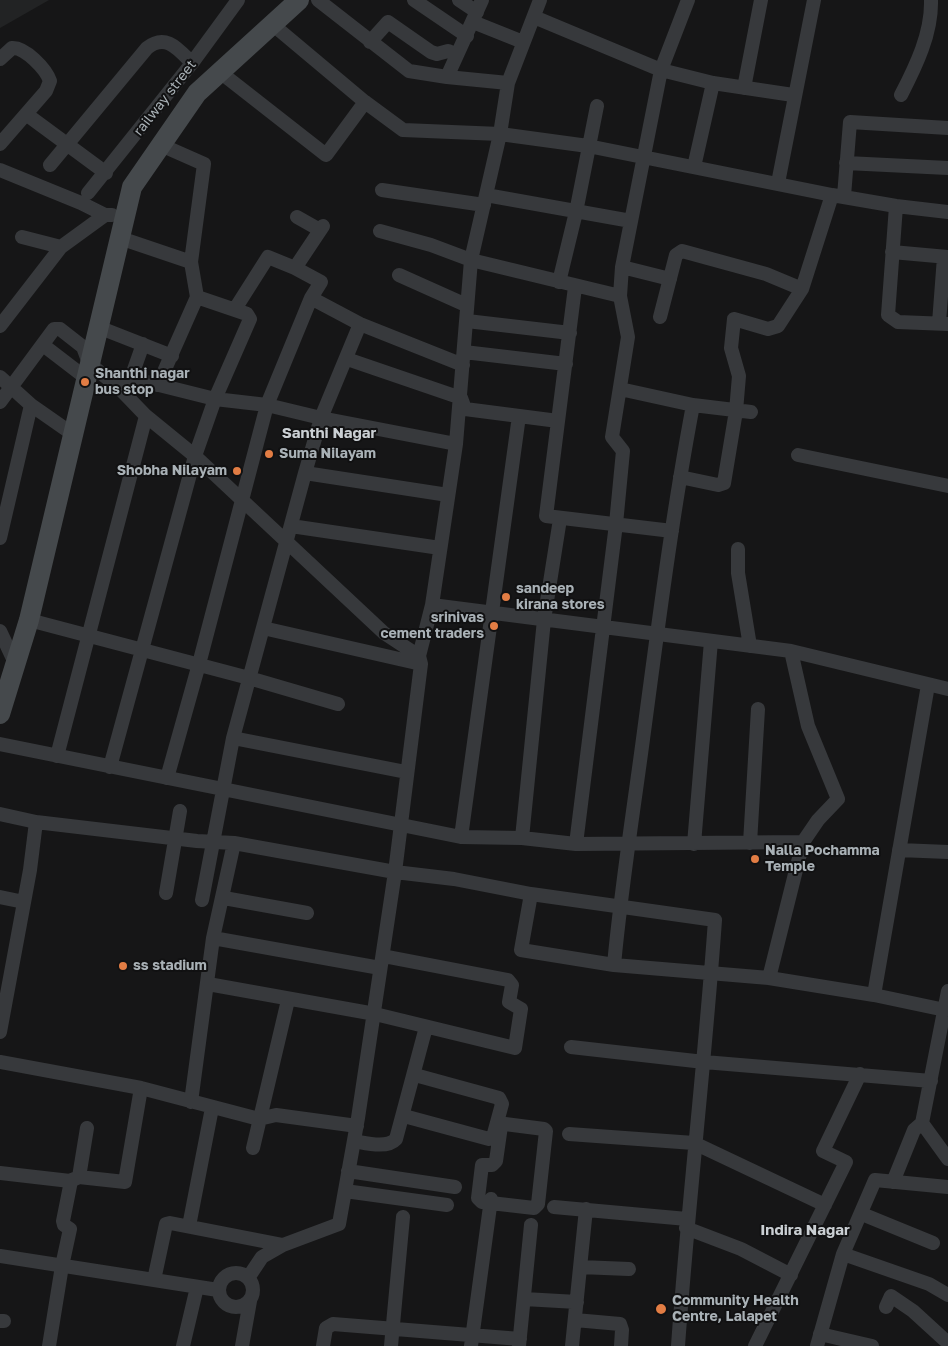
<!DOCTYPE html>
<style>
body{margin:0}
canvas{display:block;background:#161617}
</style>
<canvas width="948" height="1346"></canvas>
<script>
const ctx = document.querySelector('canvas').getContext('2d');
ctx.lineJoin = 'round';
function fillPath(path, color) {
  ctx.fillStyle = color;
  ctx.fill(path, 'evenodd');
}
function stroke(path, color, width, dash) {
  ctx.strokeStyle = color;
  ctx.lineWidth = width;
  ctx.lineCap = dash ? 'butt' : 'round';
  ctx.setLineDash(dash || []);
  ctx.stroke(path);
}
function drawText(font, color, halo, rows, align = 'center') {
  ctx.font = font + ' "Golos Text",sans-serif';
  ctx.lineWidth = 4;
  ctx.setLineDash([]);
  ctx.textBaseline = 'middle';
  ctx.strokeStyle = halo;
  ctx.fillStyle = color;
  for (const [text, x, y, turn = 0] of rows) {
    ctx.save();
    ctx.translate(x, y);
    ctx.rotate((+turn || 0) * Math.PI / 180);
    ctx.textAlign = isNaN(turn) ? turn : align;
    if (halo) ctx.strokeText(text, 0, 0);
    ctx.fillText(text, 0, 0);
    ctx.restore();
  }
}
fillPath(new Path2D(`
 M 0,0 L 49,0 L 0,28 Z`), '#222324');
stroke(new Path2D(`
 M 318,0 L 409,71 L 447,77 L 508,83
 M 414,0 L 467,36
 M 459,0 L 477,12
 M 534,17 L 661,70 L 713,83 L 793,95
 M 473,22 L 523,42
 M 272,24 L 365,102 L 403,130 L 500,134 L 588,146 L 832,195 L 896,206 L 948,212
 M 370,42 L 388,22 L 431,52 L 437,54 L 448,51 L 457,55
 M 0,59 L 12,48 C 25,47 46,69 50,81 L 46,91 L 0,144
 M 220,72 L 326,155 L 365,102
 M 447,77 L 482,0
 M 744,88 L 761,0
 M 901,95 C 916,66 932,33 931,0
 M 26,114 L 106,173
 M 846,163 L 948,168
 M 50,165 L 147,48 C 166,33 178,49 192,63
 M 694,167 L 713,83
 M 0,170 L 81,203 L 105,215 L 112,215
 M 778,183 L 814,0
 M 382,190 L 484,205
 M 88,193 L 192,63 L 238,0
 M 486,195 L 631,221
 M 844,196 L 850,122 L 948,128
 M 896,206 L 888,315 L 898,322 L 948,324
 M 297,217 L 320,230
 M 380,231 L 431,245 L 471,260 L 620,296
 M 22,237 L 61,247
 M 120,238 L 191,262
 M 892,252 L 948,257
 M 622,267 L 670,279
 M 295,268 L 323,226
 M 399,275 L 466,305
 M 559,282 L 576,212 L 597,106
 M 575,287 L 546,516 L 672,531
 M 311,298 L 360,324 L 463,365
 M 660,317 L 676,255 L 682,251 L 766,274 L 802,289
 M 467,321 L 570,333
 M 939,323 L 944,257
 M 0,326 L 61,247 L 105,215
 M 98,327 L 172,356
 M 43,345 L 86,378
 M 464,352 L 566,364
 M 347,359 L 461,398 L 465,409 L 558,421
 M 0,377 L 31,405 L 74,435
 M 131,378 L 143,344
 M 158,385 L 197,297 L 191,262 L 204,164 L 161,145
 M 120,389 L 131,378 L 215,399 L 267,405 L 321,418 L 456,444
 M 620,389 L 693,405 L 751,412
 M 0,402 L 54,329 L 60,329 L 83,347 L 89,363 L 120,389 L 146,416 L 195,456 L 384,633 L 419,656
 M 798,455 L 948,486
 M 305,473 L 448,495
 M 680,477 L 718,485 L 724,483 L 736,411 L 739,376 L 731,348 L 734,319 L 768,329 L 778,326 L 802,289 L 832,195
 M 291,526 L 440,548
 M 0,538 L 31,405
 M 738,549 L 738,573 L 750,646
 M 432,605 L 791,651 L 948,689
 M 29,620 L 249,678 L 338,704
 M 263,628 L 421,664
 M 0,631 L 15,663
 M 233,738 L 406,772
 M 0,744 L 461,837 L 522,838 L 576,844 L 803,842
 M 57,756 L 146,416
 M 110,767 L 195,456 L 215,399 L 250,319 L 247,314 L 197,297
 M 167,778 L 199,664 L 267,405 L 311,298 L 321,282 L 295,268 L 268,257 L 235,309
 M 0,814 L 36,822 L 197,841 L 234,843 L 395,872 L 454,879 L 531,894 L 715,920 C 705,1062 688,1204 678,1346
 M 461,837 L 519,416
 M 522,838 L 544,620 L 560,519
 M 750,843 L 758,709
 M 576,844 L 616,524 L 623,451 L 612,437 L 628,337 L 620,296 L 622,267 L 661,70 L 688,0
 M 694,844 L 711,641
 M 899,850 L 948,852
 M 166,893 L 180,811
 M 531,894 L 521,950 L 614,965 L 769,978 L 874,995 L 945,1010
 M 0,897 L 24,902
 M 224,898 L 307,913
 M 202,900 L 233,738 L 305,473 L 321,418 L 360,324
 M 213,938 L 380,968
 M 614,965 C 621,889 633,814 643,739 C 658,627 672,516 693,405
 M 769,978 L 803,842 L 818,820 L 838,799 L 808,726 L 791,651
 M 208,984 L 375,1014 L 515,1048 L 521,1009 L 509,1002 L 512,985 L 508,980 L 383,956
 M 948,991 L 922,1123 L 948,1159
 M 874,995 L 928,685
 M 0,1032 L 30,870 L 36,822
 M 571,1047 L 704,1062 L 931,1081
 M 0,1062 L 141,1088 L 259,1119 L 276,1115 L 357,1126
 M 191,1102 L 213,938 L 234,843
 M 404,1116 L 489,1139 L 493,1137 L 502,1104 L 499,1098 L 415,1075
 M 505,1124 L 544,1129 L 546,1131 L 538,1204 L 534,1208 L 482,1202 L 478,1198 L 482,1165 L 492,1165 L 496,1161 L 501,1126 Z
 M 569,1134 L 694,1143 L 825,1205
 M 354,1141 C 366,1143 387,1149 396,1139 L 426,1027
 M 253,1148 L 288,1000
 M 348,1171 L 455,1187
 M 0,1173 L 70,1181 L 79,1177 L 125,1182 L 141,1088
 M 79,1177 L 87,1128
 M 893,1182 L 914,1130 L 922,1123
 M 345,1191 L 447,1205
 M 554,1207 L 687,1219
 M 862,1214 L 933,1243
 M 189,1226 L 212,1108
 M 686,1228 L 741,1249 L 791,1275
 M 843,1254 L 929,1284 L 948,1295
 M 0,1256 L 218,1290
 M 580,1267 L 629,1269
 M219 1290a17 17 0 1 1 34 0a17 17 0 1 1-34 0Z
 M 248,1278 L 262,1257 L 283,1245 L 339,1224 L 358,1118 L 395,872 L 421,664 L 419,656 L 432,605 L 456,444 L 471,260 L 500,134 L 508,83 L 540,0
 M 154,1280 L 166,1224 L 170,1223 L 283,1245
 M 524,1299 L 577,1302
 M 886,1307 L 891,1296 L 913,1311 L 948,1343
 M 575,1320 L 620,1324 L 622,1330 L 621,1346
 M 0,1321 L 4,1321
 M 820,1334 L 872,1346
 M 49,1346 L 62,1266 L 70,1229 L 64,1225 L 63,1221 L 71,1181
 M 183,1346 L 197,1287
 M 242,1346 L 250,1301
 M 323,1346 L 326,1328 L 333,1324 L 520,1339
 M 391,1346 L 403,1217
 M 471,1346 L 491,1199
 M 519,1346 L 531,1225
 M 572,1346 L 586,1209
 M 755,1346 L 846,1162 L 823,1151 L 860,1074
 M 817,1346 L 843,1254 L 875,1180 L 948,1187`), '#37393c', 14);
stroke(new Path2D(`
 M 0,714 L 29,620 L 132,187 L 197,93 L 299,0`), '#45494c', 20);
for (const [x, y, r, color] of [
 [85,382,5,"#e27d44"],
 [269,454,5,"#e27d44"],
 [237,471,5,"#e27d44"],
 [506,597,5,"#e27d44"],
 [494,626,5,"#e27d44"],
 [755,859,5,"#e27d44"],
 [123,966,5,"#e27d44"],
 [661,1309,6,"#e27d44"]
]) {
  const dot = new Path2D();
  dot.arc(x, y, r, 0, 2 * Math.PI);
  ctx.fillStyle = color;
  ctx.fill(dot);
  stroke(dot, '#111112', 2);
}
drawText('14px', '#a9b1b6', '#111112', [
 ["railway street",165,98,-52]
]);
drawText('bold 14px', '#a9b1b6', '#111112', [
 ["Shanthi nagar",95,374],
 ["bus stop",95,390],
 ["Suma Nilayam",279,454],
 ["Shobha Nilayam",227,471,"right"],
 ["sandeep",516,589],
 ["kirana stores",516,605],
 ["srinivas",484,618,"right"],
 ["cement traders",484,634,"right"],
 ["Nalla Pochamma",765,851],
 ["Temple",765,867],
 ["ss stadium",133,966],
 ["Community Health",672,1301],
 ["Centre, Lalapet",672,1317]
], 'left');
drawText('bold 15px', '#cacfd3', '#111112', [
 ["Santhi Nagar",329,433],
 ["Indira Nagar",805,1230]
]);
</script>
